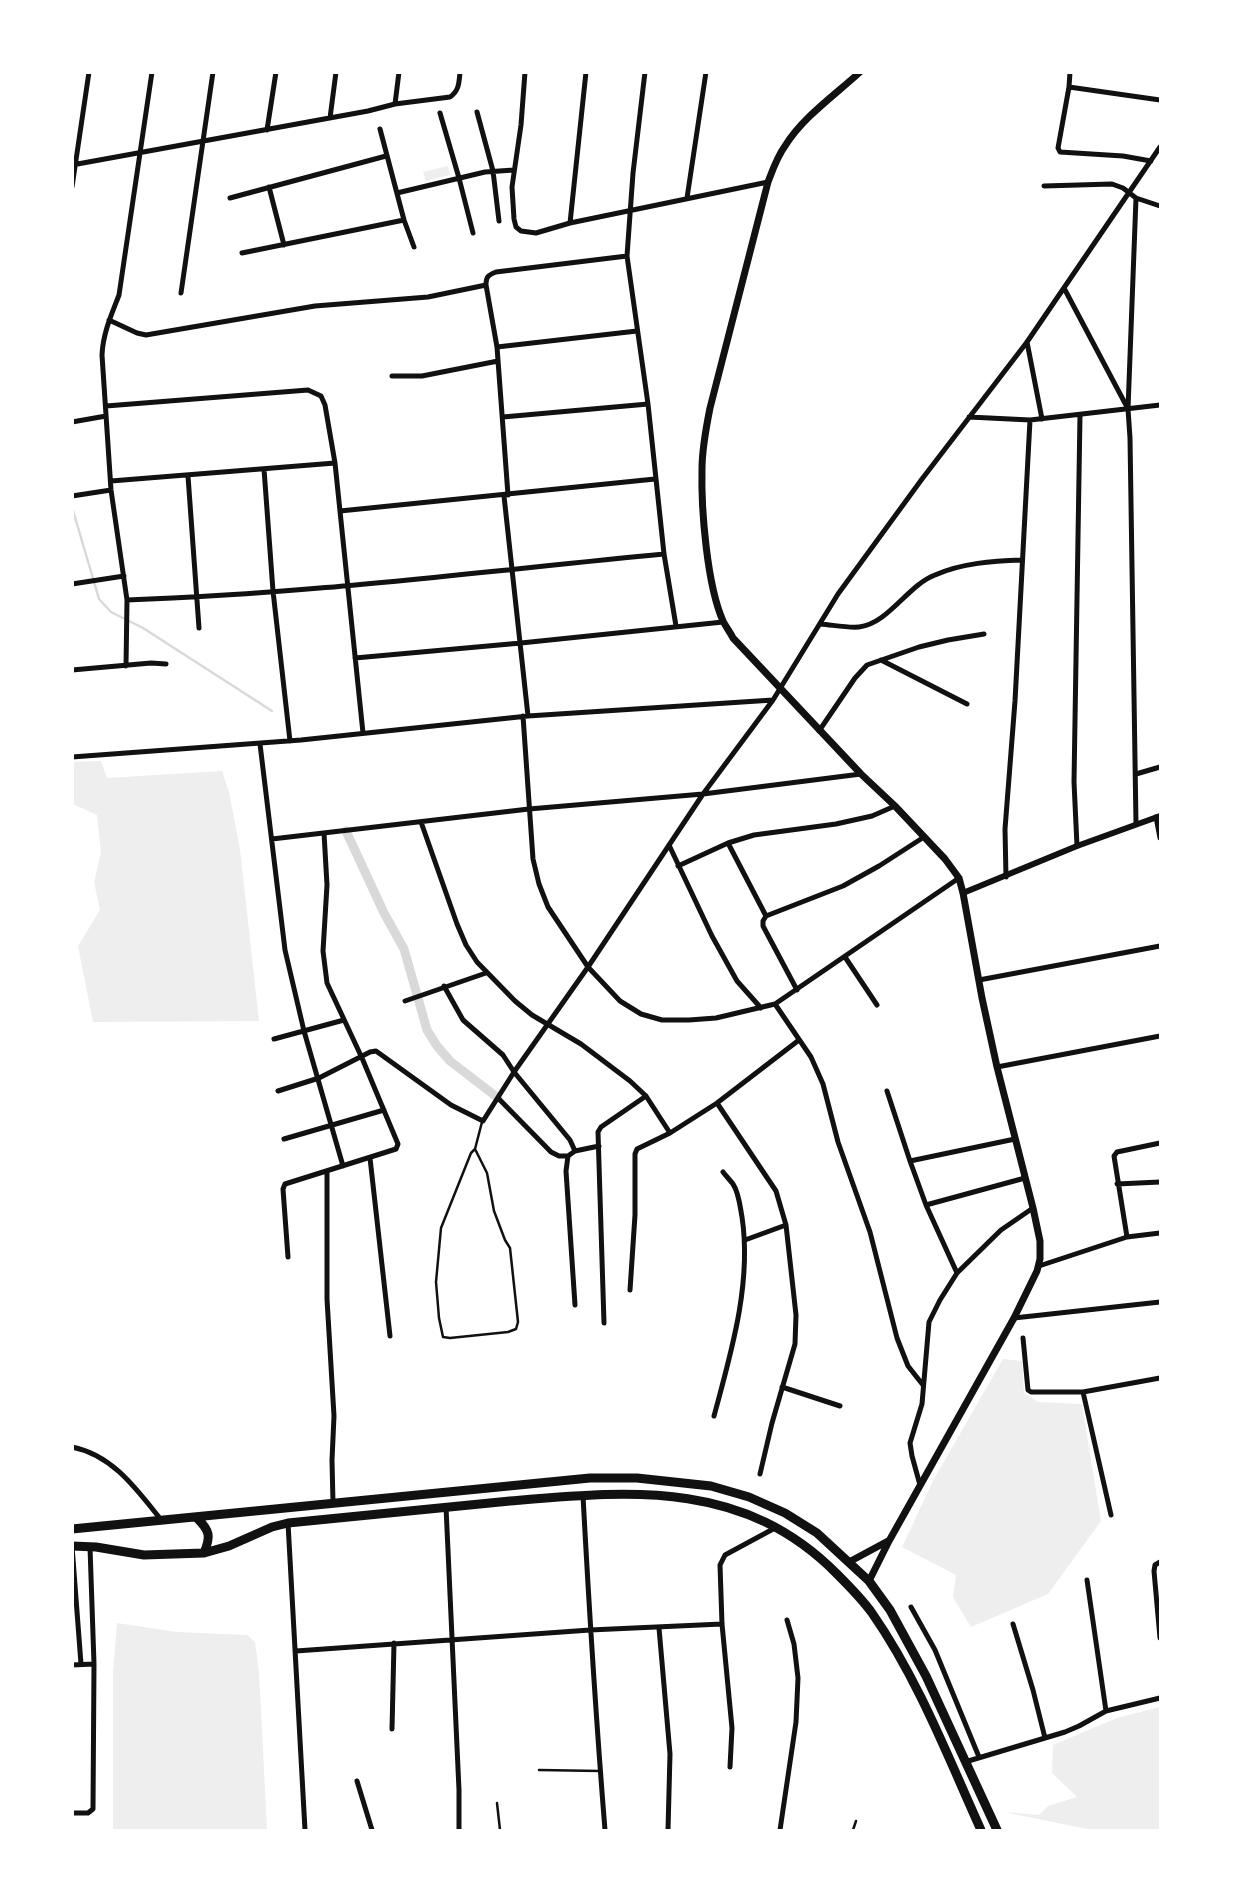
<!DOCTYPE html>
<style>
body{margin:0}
#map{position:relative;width:1233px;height:1903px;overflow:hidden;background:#fff;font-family:Georgia,serif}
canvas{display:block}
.frame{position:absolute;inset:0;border:74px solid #fff;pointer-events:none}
</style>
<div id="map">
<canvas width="1233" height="1903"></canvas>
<div class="frame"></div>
</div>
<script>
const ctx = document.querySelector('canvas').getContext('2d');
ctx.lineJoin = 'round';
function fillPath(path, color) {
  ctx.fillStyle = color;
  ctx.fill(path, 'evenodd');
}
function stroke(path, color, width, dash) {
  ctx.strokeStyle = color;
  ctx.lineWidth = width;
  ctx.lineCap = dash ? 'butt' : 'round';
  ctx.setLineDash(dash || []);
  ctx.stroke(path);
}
fillPath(new Path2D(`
 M 448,166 L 450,175 L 426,181 L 423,172 Z
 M 101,761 L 107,778 L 222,771 L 229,792 L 240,849 L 259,1021 L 93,1022 L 78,946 L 100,910 L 94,882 L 101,853 L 97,815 L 73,804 L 72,762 Z
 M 1003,1359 L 1022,1361 L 1024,1393 L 1038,1402 L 1082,1404 L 1101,1521 L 1048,1594 L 971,1627 L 953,1597 L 956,1575 L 902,1547 L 934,1479 Z
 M 117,1623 L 177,1632 L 247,1635 L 255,1642 L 259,1672 L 267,1830 L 113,1830 L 113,1671 Z
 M 1160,1707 L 1160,1830 L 1092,1830 L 1004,1812 L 1039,1815 L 1048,1806 L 1077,1797 L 1052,1773 L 1053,1745 L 1117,1718 Z`), '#eee');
stroke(new Path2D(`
 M 72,507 L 99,599 L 111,612 L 143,628 L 272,711`), '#d9d9d9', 2.5);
stroke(new Path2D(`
 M 346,831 L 384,913 L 404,949 L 427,1030 L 437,1046 L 450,1061 L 498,1098`), '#d9d9d9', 9);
stroke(new Path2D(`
 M 475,1149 L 487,1173 L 494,1211 L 505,1240 L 510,1248 L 518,1322 L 516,1329 L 508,1332 L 450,1338 L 443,1337 L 439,1318 L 436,1282 L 441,1228 L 471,1153 L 475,1149 L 482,1122
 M 539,1770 L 600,1771
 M 497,1803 L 500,1830
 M 853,1830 L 856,1821`), '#111', 2.5);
stroke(new Path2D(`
 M 525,72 L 521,125 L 512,187 L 514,219 L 516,227 L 521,231 L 536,233 L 570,223 L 768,182
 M 645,72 L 633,173 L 627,256 L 648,404 L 664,554 L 676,626
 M 1070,72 L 1069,87 L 1058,148 L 1060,152 L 1123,156 L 1151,161
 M 1069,87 L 1160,100
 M 395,104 L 399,72
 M 477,112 L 493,171 L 499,221
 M 440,113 L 459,178 L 473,233
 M 330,118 L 336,72
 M 380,129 L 404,220 L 414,247
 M 267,130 L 276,72
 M 72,165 L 368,111 L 395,104 L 450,97 C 459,91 459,83 460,72
 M 1044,186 L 1112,184 L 1123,188 L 1136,198 L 1160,206
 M 72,187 L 89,72
 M 269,187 L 284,245
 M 397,193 L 485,172 L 514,170
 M 230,198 L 386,156
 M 687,198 L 706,72
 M 570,223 L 586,72
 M 242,253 L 404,220
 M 486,285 L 497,347 L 508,495
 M 1064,288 L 1127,407
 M 181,293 L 213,72
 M 109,320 L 137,333 L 146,335 L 315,306 L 428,297 L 486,285 C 486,277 488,275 496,272 L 627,256
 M 1027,342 L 1042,419
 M 497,347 L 637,331
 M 392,376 L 422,376 L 498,361
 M 106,406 L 308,390 L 321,396 L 325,405 L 335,463 L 363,733
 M 503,417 L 648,404
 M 969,417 L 1030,420 L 1160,405
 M 72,422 L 106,416
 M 264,469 L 273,591 L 290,741
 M 188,476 L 199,628
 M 111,481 L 335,463
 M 72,496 L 111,490
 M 504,496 L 528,716
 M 340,511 L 655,479
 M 72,584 L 124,576
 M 127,600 C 307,594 485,571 664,554
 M 821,624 C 833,625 847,628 859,627 C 888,624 908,585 935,575 C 962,563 993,561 1022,560
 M 355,658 L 521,643 L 723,622
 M 881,660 L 967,704
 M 126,666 L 127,600 L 111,490 L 102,355 C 103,333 111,316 119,295 L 152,72
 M 72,670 L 151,663 L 166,664
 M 523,716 L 533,859 L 539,884 L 548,907 L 588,967 L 620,1001 L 641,1014 L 662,1020 L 689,1020 L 716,1018 L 775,1004 L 959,878
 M 819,731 L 855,678 L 867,665 L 919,647 L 948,640 L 984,634
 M 260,744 L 285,950 L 304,1031 L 343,1166
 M 72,757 L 301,740 L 528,716 L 773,700 L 838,594 L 922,479 L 1027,342 L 1160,147
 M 1136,774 L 1160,767
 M 1156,817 L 1160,838
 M 421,822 L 457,924 L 466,945 L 477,962 L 515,1001 L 532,1015 L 581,1044 L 630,1081 L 646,1096 L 670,1133
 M 1136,824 L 1130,438 L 1128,409 L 1136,198
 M 272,839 L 529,809 L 703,794 L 861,774
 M 728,843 L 766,916 L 763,921 L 763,926 L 797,990
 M 669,845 L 712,936 L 737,981 L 761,1008
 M 1077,846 L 1074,782 L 1080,415
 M 678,866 L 728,843 L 754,835 L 836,824 L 872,816 L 895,806
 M 1006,877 L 1005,829 L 1015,701 L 1030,420
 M 766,916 L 843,886 L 879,866 L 924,837
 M 845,957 L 877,1005
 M 979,980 L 1160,946
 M 444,986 L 463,1020 L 503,1055 L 514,1072 L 570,1140 L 575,1151
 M 405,1001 L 486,973
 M 775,1004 L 811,1057 L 823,1084 L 838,1142 L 870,1232 L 897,1338 L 908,1366 L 923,1385
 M 274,1039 L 344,1020
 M 997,1067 L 1160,1036
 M 278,1091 L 319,1078 L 370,1052 L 376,1051 L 451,1105 L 483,1121 L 514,1072 L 588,967 L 703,794 L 773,700
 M 887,1091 L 910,1161 L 926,1205 L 957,1273
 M 498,1098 L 551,1152 L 559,1156 L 568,1156
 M 717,1103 L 776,1191 L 786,1225 L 796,1315 L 795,1344 L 772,1423 L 760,1474
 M 284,1139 L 384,1110
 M 370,1158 L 390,1336
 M 910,1161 L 1015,1139
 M 327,1172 L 327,1299 L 334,1416 L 332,1460 L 333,1503
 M 1117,1184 L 1160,1182
 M 926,1205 L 1025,1178
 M 1127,1237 L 1114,1156 L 1117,1152 L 1160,1143
 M 745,1240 L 786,1225
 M 288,1257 L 283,1189 L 285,1184 L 396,1149 L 398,1144 L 362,1058 L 327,983 L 323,951 L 327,885 L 324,833
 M 1039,1266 L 1127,1237 L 1160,1233
 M 630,1290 L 635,1215 L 635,1154 L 637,1149 L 670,1133 L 717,1103 L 799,1040
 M 575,1305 L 566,1171 L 568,1156 L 575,1151 L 599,1146
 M 1014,1318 L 1160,1302
 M 604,1323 L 598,1132 L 601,1127 L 646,1096
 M 1023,1338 L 1028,1390 L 1031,1392 L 1083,1392 L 1160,1378
 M 782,1387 L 840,1406
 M 1083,1392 L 1111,1515
 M 714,1416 C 731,1353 752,1283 742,1217 C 740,1206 739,1193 733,1184 C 730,1180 726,1176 723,1172
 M 72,1447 C 113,1455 137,1490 162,1521
 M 920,1485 L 912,1456 L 910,1443 L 922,1404 L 929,1322 L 940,1300 L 957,1273 L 1001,1230 L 1033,1208
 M 583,1496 C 589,1607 596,1719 605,1830
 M 446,1507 L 459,1790 L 459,1830
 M 288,1523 L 305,1830
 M 72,1546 L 81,1664
 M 1160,1562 L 1155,1565 L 1154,1571 L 1160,1638
 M 1087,1580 L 1106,1711
 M 911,1607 L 935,1650 L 979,1757
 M 1013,1624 L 1033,1690 L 1045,1738
 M 659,1628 L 670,1754 L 668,1830
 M 296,1651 L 590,1630 L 722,1624
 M 72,1665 L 94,1664
 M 392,1729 L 394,1643
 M 965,1762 L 1065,1732 L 1079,1726 L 1106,1711 L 1160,1698
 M 730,1767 L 732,1728 L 722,1624 L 720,1565 L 725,1555 L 775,1528
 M 357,1781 L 372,1830
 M 72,1813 L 88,1813 L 93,1809 L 94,1664 L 90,1547
 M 780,1830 L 796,1722 L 798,1678 L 794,1644 L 787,1620`), '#111', 5);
stroke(new Path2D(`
 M 963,893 L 1077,846 L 1160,816`), '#111', 6);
stroke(new Path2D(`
 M 860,72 C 835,95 803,117 785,146 C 777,157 773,169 768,182 L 710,408 C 706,428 702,448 702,469 C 701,509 707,585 723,621 C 726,627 730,632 733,638 L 861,774 L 895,806 L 945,859 L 959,878 L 963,893 L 982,998 L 997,1067 L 1033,1208 L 1040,1241 L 1040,1259 L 1037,1271 L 1014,1318 L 889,1541 L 869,1581
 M 849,1562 L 888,1541`), '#111', 7);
stroke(new Path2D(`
 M 197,1518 C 210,1531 211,1536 204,1553
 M 72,1529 L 590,1478 L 637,1478 L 711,1486 L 749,1497 L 785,1513 L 817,1533 L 869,1581 L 890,1610 L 926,1676 L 997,1830
 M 72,1546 L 96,1547 L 144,1555 L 204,1553 L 229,1546 L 272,1527 L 288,1523 C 362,1516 436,1508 510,1501 C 631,1491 743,1479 837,1574 C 849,1586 862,1599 872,1613 C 918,1679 948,1757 981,1830`), '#111', 9);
</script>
